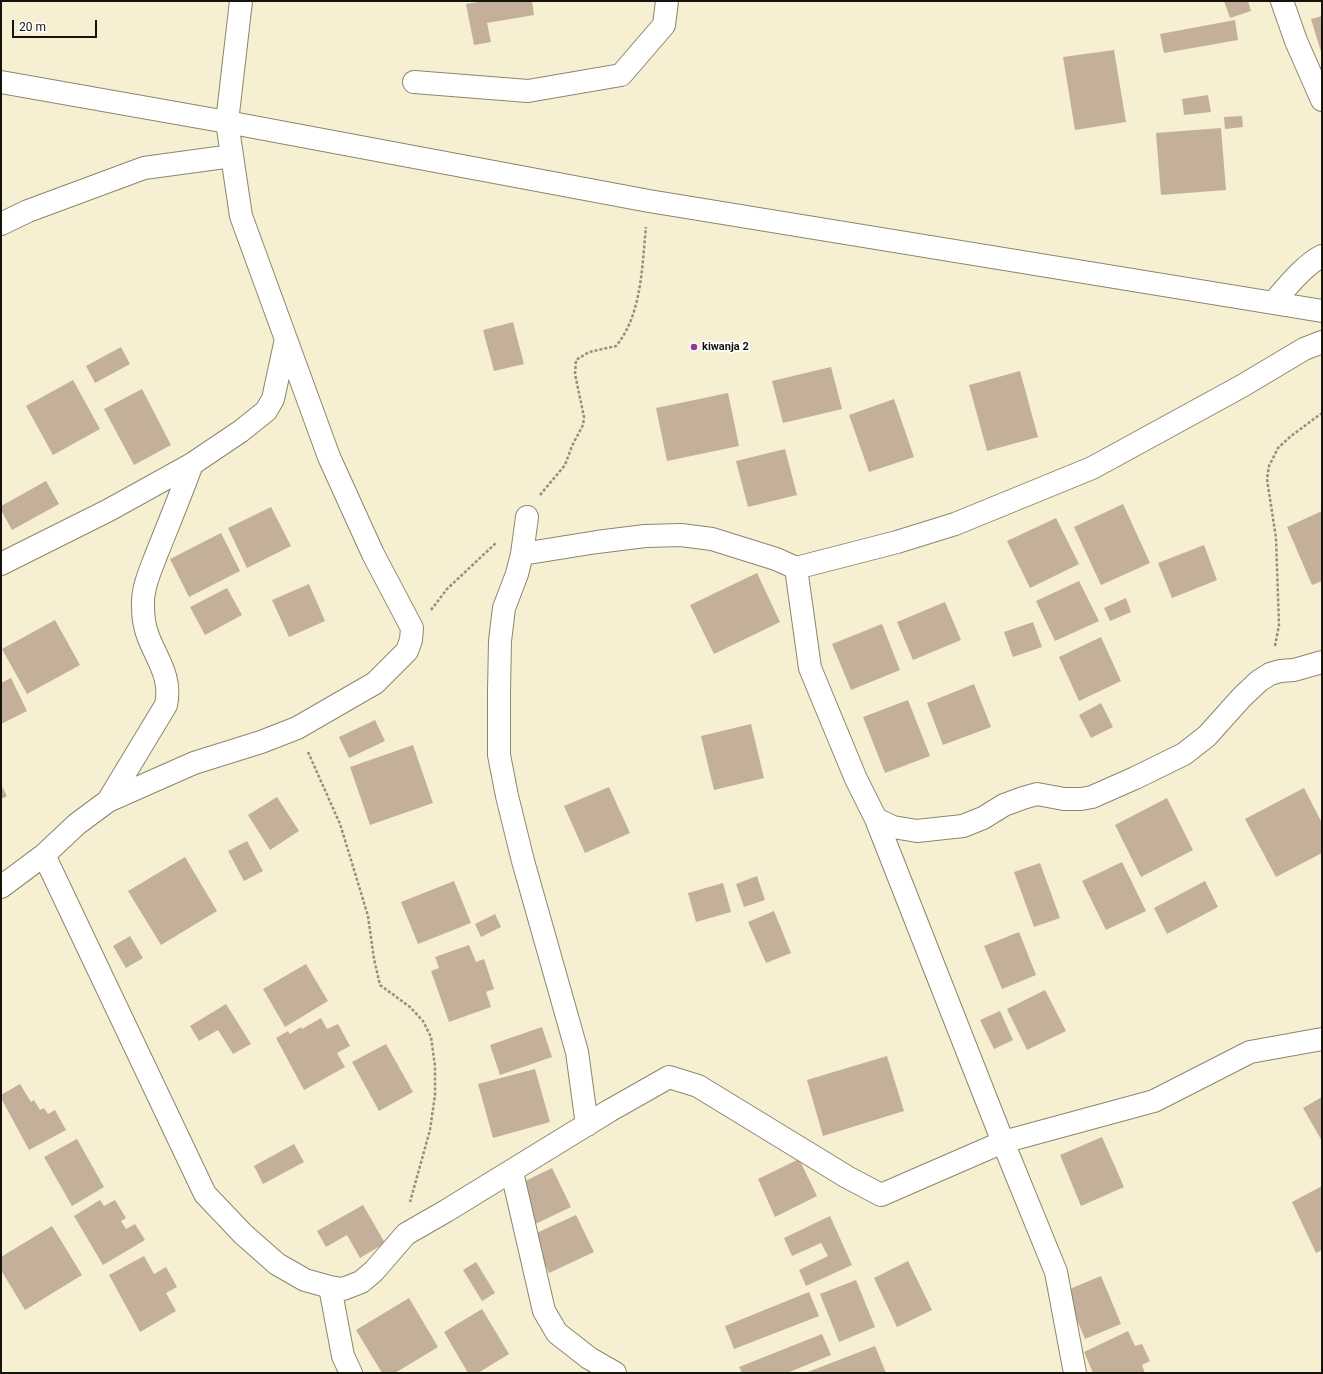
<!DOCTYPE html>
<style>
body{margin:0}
#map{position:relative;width:1323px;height:1374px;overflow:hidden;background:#f6efd2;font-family:Roboto,sans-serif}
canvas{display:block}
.frame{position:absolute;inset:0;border:2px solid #16140a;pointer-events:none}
.scale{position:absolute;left:12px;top:20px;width:85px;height:18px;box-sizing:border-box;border:2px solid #16140a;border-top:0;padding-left:5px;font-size:12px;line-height:14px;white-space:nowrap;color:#16140a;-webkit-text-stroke:3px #fff;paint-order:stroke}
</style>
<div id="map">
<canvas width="1323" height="1374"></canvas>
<div class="frame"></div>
<div class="scale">20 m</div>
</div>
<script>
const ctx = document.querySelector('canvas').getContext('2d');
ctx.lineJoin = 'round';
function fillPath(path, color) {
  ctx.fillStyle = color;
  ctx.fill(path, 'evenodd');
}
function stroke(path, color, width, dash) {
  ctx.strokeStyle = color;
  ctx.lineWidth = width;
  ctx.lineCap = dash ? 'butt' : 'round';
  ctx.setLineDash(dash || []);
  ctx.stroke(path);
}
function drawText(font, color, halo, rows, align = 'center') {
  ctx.font = font + ' Roboto,sans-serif';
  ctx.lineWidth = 3.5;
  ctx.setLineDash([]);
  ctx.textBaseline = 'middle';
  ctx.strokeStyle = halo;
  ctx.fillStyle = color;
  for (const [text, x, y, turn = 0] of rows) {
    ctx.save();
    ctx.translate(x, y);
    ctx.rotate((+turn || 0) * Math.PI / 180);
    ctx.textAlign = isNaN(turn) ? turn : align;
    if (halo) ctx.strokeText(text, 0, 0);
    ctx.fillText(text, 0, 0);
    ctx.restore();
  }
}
fillPath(new Path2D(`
 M 484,1 L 532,1 L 534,15 L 487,23 L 491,42 L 474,45 L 466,4 Z
 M 1224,1 L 1248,1 L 1251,11 L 1230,18 Z
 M 1322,16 L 1322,55 L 1311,19 Z
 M 1235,20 L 1238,40 L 1164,53 L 1160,34 Z
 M 1114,50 L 1126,122 L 1075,130 L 1063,57 Z
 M 1208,95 L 1211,112 L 1184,115 L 1182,99 Z
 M 1242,116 L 1243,127 L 1225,129 L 1224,117 Z
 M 1221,128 L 1226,190 L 1161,195 L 1156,133 Z
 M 513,322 L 524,364 L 494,371 L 483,330 Z
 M 121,347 L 130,364 L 95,383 L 86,366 Z
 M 831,367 L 842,409 L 783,423 L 772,381 Z
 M 1020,371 L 1038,437 L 987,451 L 969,385 Z
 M 73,380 L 100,429 L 53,455 L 26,406 Z
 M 142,389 L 171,445 L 134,465 L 104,409 Z
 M 728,393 L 739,446 L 667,461 L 656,408 Z
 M 894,399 L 914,457 L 869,472 L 849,415 Z
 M 785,449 L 797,495 L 748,507 L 736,461 Z
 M 46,481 L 59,504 L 12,530 L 1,510 L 1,506 Z
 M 1123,504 L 1150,563 L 1101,585 L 1074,527 Z
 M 271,507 L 291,546 L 247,568 L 228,528 Z
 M 1322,511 L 1322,581 L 1312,585 L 1287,527 Z
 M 1056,518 L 1079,564 L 1030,588 L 1007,541 Z
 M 221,533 L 240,571 L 189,597 L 170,559 Z
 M 1204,545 L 1217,580 L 1172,598 L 1158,563 Z
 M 757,573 L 780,622 L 714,654 L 690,605 Z
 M 1079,581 L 1099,621 L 1055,641 L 1036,601 Z
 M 309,584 L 325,621 L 289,637 L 272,600 Z
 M 227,588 L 242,615 L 205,635 L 190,607 Z
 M 1126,598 L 1131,612 L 1110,621 L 1104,608 Z
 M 945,602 L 961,640 L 913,660 L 897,622 Z
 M 55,620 L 80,665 L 27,694 L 2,649 Z
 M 1033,622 L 1042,647 L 1013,657 L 1004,632 Z
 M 882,624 L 900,670 L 851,690 L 832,644 Z
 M 1101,637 L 1121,681 L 1079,701 L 1059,657 Z
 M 11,678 L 27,711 L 1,724 L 1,683 Z
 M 974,684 L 991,727 L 943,745 L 927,703 Z
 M 908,700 L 930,756 L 885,773 L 863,717 Z
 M 1101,703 L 1113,727 L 1091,738 L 1079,715 Z
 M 375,720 L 385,741 L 349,758 L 339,737 Z
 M 751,724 L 764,778 L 714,790 L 701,736 Z
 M 413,745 L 433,803 L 370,825 L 350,767 Z
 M 1,785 L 7,796 L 1,799 Z
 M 609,787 L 630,833 L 585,853 L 564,806 Z
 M 1304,788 L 1322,823 L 1322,853 L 1276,877 L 1245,819 Z
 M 277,797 L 299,831 L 270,850 L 248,815 Z
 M 1167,798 L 1193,850 L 1141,877 L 1115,825 Z
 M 247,841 L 263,871 L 244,881 L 228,851 Z
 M 185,857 L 217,911 L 161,945 L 128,891 Z
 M 1122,862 L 1146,911 L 1106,930 L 1082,881 Z
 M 1040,863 L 1060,918 L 1034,927 L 1014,872 Z
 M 757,876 L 765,900 L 744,907 L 736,884 Z
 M 454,881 L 471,923 L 418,944 L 401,902 Z
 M 1205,881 L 1218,907 L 1167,934 L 1154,908 Z
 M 723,883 L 731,912 L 696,922 L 688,893 Z
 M 774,911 L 791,953 L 766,963 L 748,922 Z
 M 495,914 L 501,927 L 481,937 L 475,924 Z
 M 1019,932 L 1036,975 L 1002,989 L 984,946 Z
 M 130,936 L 143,958 L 126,968 L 113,946 Z
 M 469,945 L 476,962 L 484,959 L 494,989 L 486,992 L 491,1007 L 449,1022 L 431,971 L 439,968 L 435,957 Z
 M 306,964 L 328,1001 L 285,1027 L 263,989 Z
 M 1045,990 L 1066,1031 L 1027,1050 L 1007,1009 Z
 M 226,1004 L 251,1044 L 233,1054 L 218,1030 L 199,1041 L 190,1026 Z
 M 1000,1011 L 1013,1040 L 994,1049 L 980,1020 Z
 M 321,1018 L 327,1029 L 338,1024 L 350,1046 L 337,1053 L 345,1067 L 304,1090 L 276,1038 L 288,1031 L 290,1034 L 301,1027 L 302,1029 Z
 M 542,1027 L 552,1057 L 500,1075 L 490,1045 Z
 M 386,1044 L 413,1092 L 379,1111 L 352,1062 Z
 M 887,1056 L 904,1111 L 823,1136 L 807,1080 Z
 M 535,1069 L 550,1122 L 493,1138 L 478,1084 Z
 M 20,1084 L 31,1102 L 34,1100 L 40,1110 L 44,1108 L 48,1114 L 55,1110 L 66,1130 L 29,1150 L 1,1098 L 1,1095 Z
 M 1322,1097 L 1322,1141 L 1303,1108 Z
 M 1102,1137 L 1124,1187 L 1081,1206 L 1060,1155 Z
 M 77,1139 L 104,1187 L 72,1206 L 44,1157 Z
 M 294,1144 L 304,1162 L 263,1184 L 254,1166 Z
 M 799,1159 L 817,1196 L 775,1217 L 758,1179 Z
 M 552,1168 L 571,1207 L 531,1226 L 513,1187 Z
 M 1322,1186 L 1322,1250 L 1316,1253 L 1292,1202 Z
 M 100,1200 L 104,1206 L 115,1200 L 126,1218 L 121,1221 L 126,1229 L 135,1224 L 145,1240 L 103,1265 L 74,1216 Z
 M 363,1205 L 385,1243 L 360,1258 L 347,1235 L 326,1247 L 317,1231 Z
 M 576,1215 L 594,1252 L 549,1273 L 532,1235 Z
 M 830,1216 L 852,1265 L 806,1286 L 799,1270 L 828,1256 L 821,1243 L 792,1256 L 784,1238 Z
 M 52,1226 L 82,1275 L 25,1310 L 1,1270 L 1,1257 Z
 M 144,1256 L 154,1274 L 166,1267 L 177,1287 L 166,1293 L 176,1311 L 140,1332 L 109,1275 Z
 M 908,1261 L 932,1310 L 897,1327 L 874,1278 Z
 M 476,1262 L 495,1293 L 482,1301 L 463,1270 Z
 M 1101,1276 L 1121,1324 L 1085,1339 L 1065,1291 Z
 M 856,1280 L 875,1327 L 839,1342 L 820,1294 Z
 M 809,1292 L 819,1316 L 734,1349 L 725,1326 Z
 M 409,1298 L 438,1347 L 395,1373 L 382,1373 L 356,1330 Z
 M 482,1309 L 509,1354 L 478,1373 L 468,1373 L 444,1332 Z
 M 1128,1331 L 1135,1346 L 1142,1344 L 1150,1361 L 1142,1365 L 1145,1373 L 1093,1373 L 1084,1352 Z
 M 822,1334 L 831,1355 L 787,1373 L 742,1373 L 739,1367 Z
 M 875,1346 L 886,1373 L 805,1373 Z`), '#c4b09a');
const minor = new Path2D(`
 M 1282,1 L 1296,41 L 1322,100
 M 1,82 L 227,122 L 649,201 L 1322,311
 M 414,82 L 528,91 L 621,75 L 664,25 L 667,1
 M 1,224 L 28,211 L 144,168 L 232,156
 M 1273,303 C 1286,288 1305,264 1322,256
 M 1322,342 L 1304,349 L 1242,386 L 1092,468 L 955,524 L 897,542 L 796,568 L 810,668 L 856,779 L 876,819 L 893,827 L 917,831 L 963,826 L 983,818 L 1004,805 L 1023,798 L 1037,794 L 1064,799 L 1081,799 L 1092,797 L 1135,778 L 1184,754 L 1207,736 L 1242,697 L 1259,681 L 1270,674 L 1280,671 L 1294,670 L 1322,662
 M 527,517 L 522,554 L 517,574 L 504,608 L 500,641 L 499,692 L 499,755 L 507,796 L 523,861 L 577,1052 L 587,1125
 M 522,554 L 597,542 L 645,536 L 681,535 L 712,539 L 776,559 L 796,568
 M 1,564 L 109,510 L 192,464 L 241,431 L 266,411 L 273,399 L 286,339
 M 108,801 L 166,705 C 172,677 157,660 148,636 C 144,626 143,616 143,606 C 142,588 151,569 157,553 C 169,523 181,494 192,464
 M 876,819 L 1003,1142 L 1056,1272 L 1075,1373
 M 44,855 L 205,1194 L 243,1234 L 277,1264 L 305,1280 L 330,1287 L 343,1289 L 361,1282 L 374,1271 L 406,1234 L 446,1211 L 609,1111 L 669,1077 L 698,1086 L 847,1177 L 881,1195 L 1003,1142 L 1154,1101 L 1250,1052 L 1322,1039
 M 1,887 L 44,855 L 77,824 L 108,801 L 194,763 L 261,742 L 297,728 L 375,683 L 407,651 L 411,640 L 412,628 L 373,554 L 329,457 L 241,216 L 227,122 L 241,1
 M 512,1172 L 544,1311 L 557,1333 L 589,1358 L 615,1373
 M 330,1287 L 343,1356 L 351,1373`);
stroke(minor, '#8c866c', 24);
stroke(new Path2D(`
 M 540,495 L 565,465 L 572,446 L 583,425 L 584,417 L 575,374 L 576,360 L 589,352 L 616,346 C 642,315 642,265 646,227
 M 431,610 L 447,589 L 497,542
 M 1275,646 L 1279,625 L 1276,538 L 1267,479 L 1269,466 L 1278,448 L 1291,436 L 1322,413
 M 308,752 L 340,824 L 348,850 L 368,916 L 374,959 L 380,985 L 410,1007 L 423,1021 L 431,1037 L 435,1066 L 435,1095 L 430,1130 L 410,1202`), '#95907b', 2.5, [3, 2]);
stroke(minor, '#fff', 22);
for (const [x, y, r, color] of [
 [694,347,4,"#94349c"]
]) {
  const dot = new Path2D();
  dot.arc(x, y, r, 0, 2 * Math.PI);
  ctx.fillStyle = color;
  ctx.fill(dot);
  stroke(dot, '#fff', 1.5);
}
drawText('bold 11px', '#16140a', '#fff', [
 ["kiwanja 2",702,347]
], 'left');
</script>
